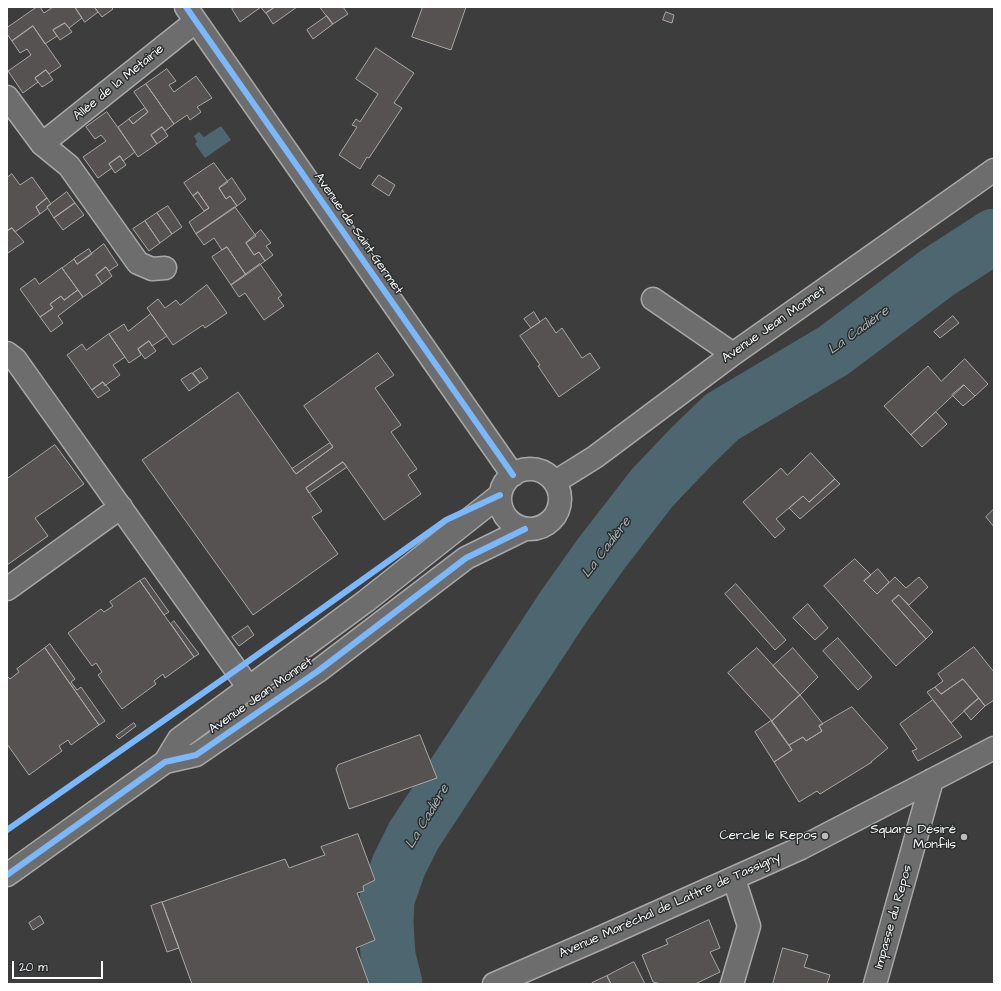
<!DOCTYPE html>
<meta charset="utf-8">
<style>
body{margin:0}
#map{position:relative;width:1001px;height:991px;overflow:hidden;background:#3e3d3d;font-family:"Architects Daughter",sans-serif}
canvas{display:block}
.frame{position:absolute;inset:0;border:8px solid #fff;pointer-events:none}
.scale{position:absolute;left:12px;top:961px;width:91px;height:18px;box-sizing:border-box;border:2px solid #fff;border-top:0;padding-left:5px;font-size:12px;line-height:14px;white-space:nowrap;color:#fff;-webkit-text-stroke:3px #2a2d2e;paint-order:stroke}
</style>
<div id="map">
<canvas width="1001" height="991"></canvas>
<div class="frame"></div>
<div class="scale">20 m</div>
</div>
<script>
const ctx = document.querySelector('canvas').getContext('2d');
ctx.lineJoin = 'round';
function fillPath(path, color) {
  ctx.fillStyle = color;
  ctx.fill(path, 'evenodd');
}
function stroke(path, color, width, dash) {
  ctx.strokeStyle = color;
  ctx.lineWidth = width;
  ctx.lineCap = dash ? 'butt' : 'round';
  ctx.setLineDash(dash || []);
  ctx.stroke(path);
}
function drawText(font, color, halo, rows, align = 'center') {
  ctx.font = font + ' "Architects Daughter",sans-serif';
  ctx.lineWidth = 3;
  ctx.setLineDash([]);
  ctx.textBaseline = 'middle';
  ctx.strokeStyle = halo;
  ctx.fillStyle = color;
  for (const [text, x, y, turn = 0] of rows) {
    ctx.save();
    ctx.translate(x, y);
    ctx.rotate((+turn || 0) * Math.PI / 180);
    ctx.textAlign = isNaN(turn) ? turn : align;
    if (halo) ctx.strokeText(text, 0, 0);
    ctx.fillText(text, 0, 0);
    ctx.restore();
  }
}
fillPath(new Path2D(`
 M 221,126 L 231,140 L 205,158 L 195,144 L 197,142 L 194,136 L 199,132 L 204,137 Z`), '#4d666f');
stroke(new Path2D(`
 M 395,984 L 388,956 L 386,923 L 387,899 L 399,865 L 414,835 L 564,606 L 601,554 L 652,488 L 691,447 L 722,417 L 833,351 L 937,273 L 994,236`), '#4d666f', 55);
const building = new Path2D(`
 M 37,7 L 40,7 L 44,13 L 53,7 L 75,7 L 82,18 L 69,28 L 65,23 L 53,30 L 57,36 L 45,44 L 33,26 L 12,41 L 7,34 L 7,28 Z
 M 75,7 L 96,7 L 95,8 L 98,12 L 85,22 Z
 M 96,7 L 111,7 L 113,9 L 102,17 L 95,8 Z
 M 235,7 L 261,7 L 240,22 L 232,9 Z
 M 261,7 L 275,7 L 266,13 Z
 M 275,7 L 297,7 L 273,24 L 266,13 Z
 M 320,7 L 343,7 L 348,14 L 333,24 Z
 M 423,7 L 466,7 L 451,50 L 412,37 Z
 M 666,12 L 674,15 L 672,23 L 663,20 Z
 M 327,16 L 333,24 L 313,39 L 307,30 Z
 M 65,23 L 72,32 L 60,40 L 53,30 Z
 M 33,26 L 61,66 L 49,74 L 46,70 L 35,78 L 38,82 L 23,93 L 8,71 L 31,55 L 27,49 L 20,53 L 12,41 Z
 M 376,48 L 414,73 L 394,103 L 402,108 L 369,158 L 367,157 L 360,169 L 339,155 L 357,127 L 352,125 L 356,119 L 360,122 L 378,94 L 356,79 Z
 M 167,69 L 176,81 L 169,85 L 174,92 L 196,76 L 212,98 L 197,107 L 201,112 L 190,120 L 187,115 L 174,124 L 146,84 Z
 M 46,70 L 53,80 L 42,87 L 35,78 Z
 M 146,84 L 174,124 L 165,131 L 162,127 L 151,135 L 157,144 L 138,157 L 118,127 L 129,119 L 133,124 L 148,112 L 134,92 Z
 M 145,108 L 148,112 L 133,124 L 129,119 Z
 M 107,112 L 135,152 L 123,161 L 120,156 L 109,164 L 112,168 L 98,178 L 83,157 L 106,141 L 101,135 L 95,139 L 86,127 Z
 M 162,127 L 168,136 L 157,144 L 151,135 Z
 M 120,156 L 126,165 L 115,173 L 109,164 Z
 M 214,163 L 228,182 L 219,188 L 226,199 L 230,196 L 237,206 L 196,234 L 189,222 L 209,208 L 198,192 L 193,196 L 184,183 Z
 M 12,174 L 20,185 L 32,177 L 47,198 L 36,207 L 40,214 L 15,232 L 12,228 L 7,231 L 7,178 Z
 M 379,175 L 395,185 L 389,196 L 372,185 Z
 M 232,178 L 246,199 L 237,206 L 230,196 L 226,199 L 219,188 Z
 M 67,192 L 75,203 L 54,218 L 47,207 Z
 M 198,192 L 209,208 L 204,211 L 193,196 Z
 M 47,198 L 51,204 L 47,207 L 48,208 L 40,214 L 36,207 Z
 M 75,203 L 84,215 L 63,230 L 54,218 Z
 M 168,206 L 182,227 L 172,234 L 157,213 Z
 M 235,207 L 256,236 L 246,243 L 254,255 L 259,252 L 265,261 L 246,275 L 227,247 L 222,250 L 214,238 L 204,245 L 196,234 Z
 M 157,213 L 172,234 L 160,243 L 145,221 Z
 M 145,221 L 160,243 L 149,251 L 133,229 Z
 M 12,228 L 24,242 L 8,253 L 7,251 L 7,231 Z
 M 261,230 L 271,243 L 266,246 L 273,255 L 265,261 L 259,252 L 254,255 L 246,243 Z
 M 104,244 L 118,265 L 109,271 L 106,267 L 96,275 L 102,284 L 83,297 L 62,268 L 74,259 L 77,264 Z
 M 227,247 L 246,275 L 231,285 L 212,257 Z
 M 89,249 L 92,254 L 77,264 L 74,259 Z
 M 260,264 L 282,295 L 278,298 L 284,306 L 264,320 L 245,293 L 239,297 L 231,285 Z
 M 106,267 L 112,276 L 102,284 L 96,275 Z
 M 62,268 L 78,290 L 64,300 L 61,296 L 50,304 L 53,308 L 40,317 L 20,289 L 35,278 L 39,284 Z
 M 207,285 L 227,313 L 205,328 L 203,325 L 173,345 L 147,308 L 158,299 L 165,308 L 176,300 L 180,305 Z
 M 78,290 L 83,297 L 58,316 L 63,323 L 51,332 L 40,317 L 53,308 L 50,304 L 61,296 L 64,300 Z
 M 534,312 L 540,322 L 531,328 L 524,319 Z
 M 151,314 L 167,336 L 152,346 L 149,341 L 138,349 L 141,355 L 129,363 L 109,334 L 124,324 L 128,331 Z
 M 953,316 L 959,323 L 940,338 L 934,332 Z
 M 546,318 L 556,333 L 562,328 L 582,358 L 590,353 L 600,368 L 559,397 L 538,366 L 540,365 L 520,336 Z
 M 109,334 L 125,357 L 113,365 L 120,375 L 106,385 L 105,386 L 103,382 L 92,390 L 67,355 L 82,344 L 86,350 Z
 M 149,341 L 156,351 L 145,359 L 138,349 Z
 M 378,353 L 394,375 L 375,388 L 401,425 L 391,432 L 417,469 L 408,475 L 421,494 L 384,520 L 343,462 L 306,488 L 322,511 L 312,517 L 338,554 L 253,615 L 142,460 L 238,392 L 296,474 L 333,447 L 304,406 Z
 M 965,359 L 988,384 L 975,396 L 964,385 L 911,435 L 884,406 L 928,366 L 941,381 Z
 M 201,368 L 208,378 L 200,383 L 193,373 Z
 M 192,373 L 200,383 L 189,391 L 181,380 Z
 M 103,382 L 110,390 L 98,398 L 92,390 Z
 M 964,385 L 975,396 L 963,406 L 952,395 Z
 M 936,412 L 947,424 L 922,447 L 911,435 Z
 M 330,443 L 333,447 L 296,474 L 292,469 Z
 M 55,445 L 84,484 L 35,518 L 48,536 L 7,565 L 7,479 Z
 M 811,453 L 835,479 L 809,502 L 803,496 L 776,519 L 785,529 L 775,538 L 743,502 L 781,468 L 787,475 Z
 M 343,462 L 347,467 L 309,493 L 306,488 Z
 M 835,479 L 840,484 L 800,519 L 789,508 L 803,496 L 809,502 Z
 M 994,509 L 994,527 L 986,517 Z
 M 855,559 L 871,575 L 864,581 L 877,594 L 895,577 L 906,588 L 919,577 L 928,587 L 909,605 L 899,595 L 892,601 L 926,639 L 896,666 L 824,586 Z
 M 878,569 L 889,582 L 877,594 L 864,581 Z
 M 145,578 L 169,612 L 164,615 L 140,581 Z
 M 140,581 L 194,657 L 165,678 L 163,674 L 154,681 L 156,684 L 122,709 L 98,675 L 102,672 L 96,663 L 92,666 L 68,633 L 101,609 L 104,612 L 113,606 L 110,602 Z
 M 736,584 L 786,640 L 775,650 L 725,594 Z
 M 899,595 L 933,632 L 926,639 L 892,601 Z
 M 808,604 L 828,628 L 815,640 L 793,618 Z
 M 174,621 L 199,654 L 194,657 L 171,624 Z
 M 248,626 L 254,635 L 239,646 L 232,637 Z
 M 838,638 L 872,677 L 858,690 L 823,651 Z
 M 50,644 L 75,679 L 71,682 L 77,690 L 81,687 L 105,721 L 99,725 L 45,648 Z
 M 974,647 L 994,672 L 994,700 L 985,706 L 963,679 L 941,694 L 935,687 L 943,681 L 938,674 Z
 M 45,648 L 99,725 L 71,745 L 68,740 L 59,746 L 62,751 L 29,775 L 7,744 L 7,676 L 10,679 L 19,672 L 17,669 Z
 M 757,648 L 800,695 L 772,721 L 728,673 Z
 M 793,648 L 818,677 L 800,695 L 773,666 Z
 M 963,679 L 979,698 L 951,723 L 927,692 L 935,687 L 941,694 Z
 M 800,695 L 823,724 L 819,726 L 822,731 L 806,741 L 803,737 L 789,745 L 772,721 Z
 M 979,698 L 985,706 L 971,720 L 964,711 Z
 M 933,700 L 962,737 L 918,761 L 912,751 L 917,749 L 900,724 Z
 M 852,707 L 888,748 L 871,762 L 872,762 L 820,794 L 817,791 L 799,802 L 774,762 L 792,750 L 789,745 L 803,737 L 806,741 L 822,731 L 819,726 Z
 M 771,721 L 792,750 L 774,762 L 755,732 Z
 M 134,723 L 136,726 L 119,739 L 116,736 Z
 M 420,735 L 437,778 L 349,809 L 336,769 L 338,765 Z
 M 358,834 L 375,880 L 363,886 L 364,891 L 357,893 L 375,940 L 356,948 L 369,984 L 192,984 L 162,902 L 285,859 L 289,868 L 325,855 L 321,847 Z
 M 162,902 L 179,948 L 167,952 L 151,906 Z
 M 40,916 L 44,923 L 33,930 L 29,923 Z
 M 709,920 L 720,948 L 710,952 L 720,972 L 695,984 L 661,984 L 653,982 L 642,955 L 668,944 L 666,940 Z
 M 783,948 L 808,955 L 804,967 L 830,975 L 827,984 L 773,984 Z
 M 634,962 L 645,984 L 611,984 L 607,976 Z
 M 607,976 L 611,984 L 592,984 L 592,983 Z`);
fillPath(building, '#565251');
stroke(building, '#a8a8a8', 1);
const minor = new Path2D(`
 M 186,7 L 513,475
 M 7,97 L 42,144 L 69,166 L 138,263 L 152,269 L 165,268
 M 42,144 L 196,21
 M 653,299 L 733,354
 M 7,353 L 15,359 L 249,688
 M500 499a30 30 0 1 1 60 0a30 30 0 1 1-60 0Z
 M 555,482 L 595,457 L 733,354 L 994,170
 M 7,589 L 121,507
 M 165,762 L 179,739 L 366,601 L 500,495
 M 7,875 L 165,762 L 196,755 L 318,671 L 466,558 L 525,529
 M 494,984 L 602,937 L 801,848 L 994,748
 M 732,984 L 749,926 L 734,879
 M 875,984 L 932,780`);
stroke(minor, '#a8a8a8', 25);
stroke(minor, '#6d6d6d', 22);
stroke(new Path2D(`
 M 186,7 L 513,475
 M 7,830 L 236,670 L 446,520 L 500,495
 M 7,875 L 165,762 L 196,755 L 318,671 L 466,558 L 525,529`), '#7ab7fb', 6);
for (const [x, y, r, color] of [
 [825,836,4,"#bbb"],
 [964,837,4,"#bbb"]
]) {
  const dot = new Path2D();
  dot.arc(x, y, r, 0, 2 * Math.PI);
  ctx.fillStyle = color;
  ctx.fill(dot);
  stroke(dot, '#2a2d2e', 1.5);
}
drawText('13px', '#fff', '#2a2d2e', [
 ["Allée de la Metairie",119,83,-39],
 ["Avenue de Saint-Germet",358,234,55],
 ["Avenue Jean Monnet",774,325,-35],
 ["Avenue Jean Monnet",261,696,-35],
 ["Avenue Maréchal de Lattre de Tassigny",670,906,-24],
 ["Impasse du Repos",894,917,-74]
]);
drawText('13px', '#fff', '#2a2d2e', [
 ["Square Désiré",956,830],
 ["Monfils",956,845],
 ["Cercle le Repos",817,836]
], 'right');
drawText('italic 14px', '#a7b4ba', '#2a2d2e', [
 ["La Cadière",859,331,-36],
 ["La Cadière",607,548,-53],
 ["La Cadière",428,817,-59]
]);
</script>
